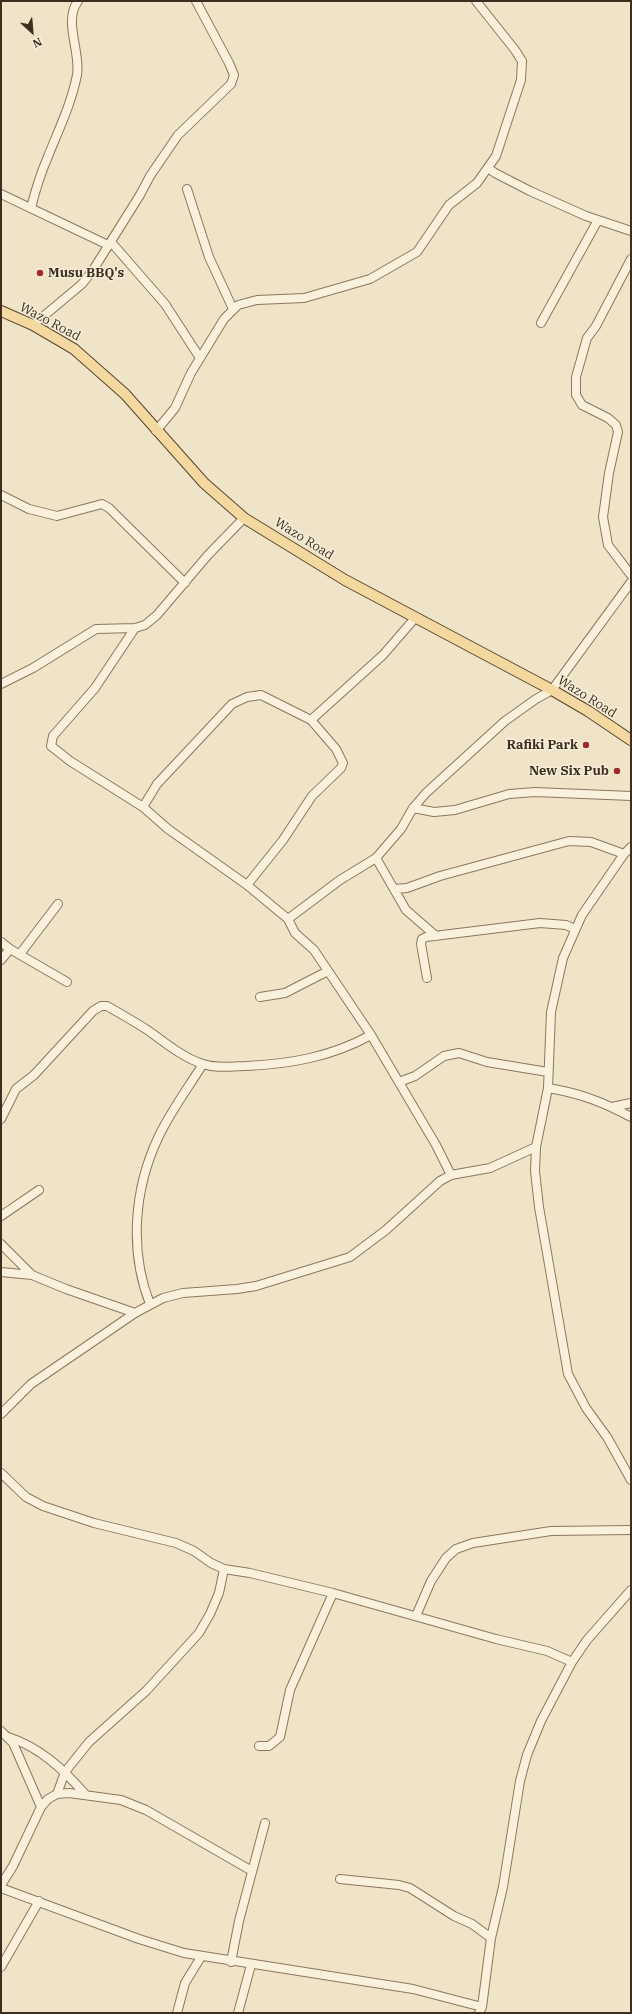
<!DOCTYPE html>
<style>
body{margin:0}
#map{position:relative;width:632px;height:2014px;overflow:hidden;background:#f0e4c8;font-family:"IBM Plex Serif",serif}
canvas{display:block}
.frame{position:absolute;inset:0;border:2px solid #3d2e20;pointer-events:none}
.north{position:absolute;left:12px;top:12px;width:40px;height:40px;-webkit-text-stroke:3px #f7eed8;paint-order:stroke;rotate:154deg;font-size:11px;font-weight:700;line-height:16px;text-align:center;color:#3d2e20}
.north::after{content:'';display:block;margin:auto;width:14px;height:18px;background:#3d2e20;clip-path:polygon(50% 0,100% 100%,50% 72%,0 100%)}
</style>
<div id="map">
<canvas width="632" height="2014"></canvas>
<div class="frame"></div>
<div class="north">N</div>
</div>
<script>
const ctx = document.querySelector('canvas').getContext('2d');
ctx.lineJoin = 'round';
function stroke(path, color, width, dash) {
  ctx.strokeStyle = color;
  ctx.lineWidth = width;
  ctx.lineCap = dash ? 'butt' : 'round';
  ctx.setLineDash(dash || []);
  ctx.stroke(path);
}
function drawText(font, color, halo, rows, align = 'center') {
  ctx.font = font + ' "IBM Plex Serif",serif';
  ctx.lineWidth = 3;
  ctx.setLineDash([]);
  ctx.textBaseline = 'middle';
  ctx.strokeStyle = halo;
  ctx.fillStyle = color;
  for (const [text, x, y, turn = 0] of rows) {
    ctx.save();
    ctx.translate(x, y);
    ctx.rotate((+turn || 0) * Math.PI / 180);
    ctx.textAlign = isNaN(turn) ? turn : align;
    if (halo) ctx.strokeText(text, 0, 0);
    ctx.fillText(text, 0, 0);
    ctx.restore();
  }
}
const minor = new Path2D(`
 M 488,168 L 495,173 L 530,191 L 586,216 L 631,231
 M 187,189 L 209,257 L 233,309
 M 1,194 L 108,245
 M 31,208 C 35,192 40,175 47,159 C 58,131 71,105 77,75 C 81,52 63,21 78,1
 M 111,242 L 165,304 L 200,358
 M 631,259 L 596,326 L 587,338 L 576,377 L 576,395 L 582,405 L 608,418 L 616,425 L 618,432 L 609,473 L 603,517 L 608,545 L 631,575
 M 541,323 L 598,220
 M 33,325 L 82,284 L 93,270 L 140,195 L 150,176 L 178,135 L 231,84 L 234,75 L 229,63 L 196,1
 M 156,431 L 175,408 L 191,373 L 224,319 L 238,305 L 257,300 L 304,298 L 370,279 L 417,252 L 449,205 L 477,183 L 496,156 L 521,80 L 522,61 L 515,50 L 476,1
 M 1,495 L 29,509 L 57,516 L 102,504 L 109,508 L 185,583
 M 135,628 L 95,688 L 53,736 L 51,746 L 70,761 L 143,807 L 168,829 L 247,885 L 288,919 L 295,933 L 314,950 L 371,1035 L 436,1145 L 451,1175
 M 1,684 L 33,668 L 96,629 L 135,628 L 145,625 L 157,615 L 208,555 L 244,518
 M 311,720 L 383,655 L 415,618
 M 143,807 L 157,784 L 232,704 L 247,697 L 261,695 L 311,720 L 336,749 L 343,763 L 341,768 L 312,796 L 283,840 L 247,885
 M 413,808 L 434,812 L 455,810 L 509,794 L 535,792 L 631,796
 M 631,847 L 624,854 L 582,915 L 563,958 L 551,1012 L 548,1088 L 536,1147 L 535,1171 L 539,1207 L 568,1374 L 586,1408 L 607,1437 L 631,1480
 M 376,858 L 406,910 L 436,936
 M 394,889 L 407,888 L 440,876 L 569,841 L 591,842 L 624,854
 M 288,919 L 340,880 L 376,858 L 401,829 L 413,808 L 426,793 L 505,721 L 536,699 L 552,690 L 631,582
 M 1,942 L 10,949 L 67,982
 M 20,954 L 58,904
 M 1,960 L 10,949
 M 427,978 L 421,944 L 422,939 L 426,937 L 540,923 L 566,925 L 575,929
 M 260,997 L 285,993 L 328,971
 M 399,1082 L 415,1076 L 444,1056 L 459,1053 L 487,1062 L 548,1072
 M 548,1088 C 579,1093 603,1102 631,1117
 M 612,1107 L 631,1103
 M 1,1119 L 16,1089 L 34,1075 L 93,1011 L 101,1006 L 107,1006 C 121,1014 135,1022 149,1031 C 165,1043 184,1058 203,1064 C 217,1069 232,1066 246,1066 C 290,1064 331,1057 371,1035
 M 1,1216 L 39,1190
 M 1,1244 L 32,1275
 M 1,1272 L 32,1275 L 66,1289 L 135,1313
 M 150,1304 C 129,1251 134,1189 158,1138 C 170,1112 188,1088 203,1064
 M 1,1414 L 31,1384 L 135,1313 L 163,1298 L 183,1293 L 237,1289 L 256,1286 L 350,1257 L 386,1230 L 440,1181 L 451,1175 L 490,1168 L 536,1147
 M 1,1473 L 26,1497 L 43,1506 L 94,1523 L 176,1543 L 194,1551 L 211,1563 L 224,1569 L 250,1573 L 333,1593 L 496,1639 L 547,1651 L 572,1662
 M 416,1616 L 431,1581 L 446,1558 L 456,1549 L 473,1543 L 551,1531 L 631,1530
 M 1,1731 L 13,1743 L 41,1807
 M 8,1737 C 40,1747 64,1770 85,1794
 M 259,1746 L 269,1746 L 280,1737 L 290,1690 L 333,1593
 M 57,1794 L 65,1772 L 89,1742 L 146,1691 L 199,1633 L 210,1614 L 219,1593 L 224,1569
 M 340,1879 L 399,1885 L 410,1888 L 454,1916 L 472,1924 L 491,1938
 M 1,1885 L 13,1866 L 41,1807 L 48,1799 L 57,1794 L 69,1793 L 121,1800 L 146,1810 L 252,1871
 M 1,1888 L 139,1939 L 184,1953 L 413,1989 L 482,2007
 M 231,1962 L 239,1921 L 265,1823
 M 1,1967 L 39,1901
 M 177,2013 L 185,1983 L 201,1957
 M 238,2013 L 251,1965
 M 479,2013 L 482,2007 L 491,1938 L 503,1887 L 520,1781 L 527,1755 L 541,1721 L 572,1662 L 587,1640 L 631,1590`);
const major = new Path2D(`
 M 1,311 L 33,325 L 74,349 L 125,394 L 204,483 L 244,518 L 345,580 L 552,690 L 588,711 L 631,740`);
stroke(minor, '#8d765c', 10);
stroke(major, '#5b4430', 12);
stroke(minor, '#faf1dc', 8);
stroke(major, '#f3d9a0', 10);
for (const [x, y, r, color] of [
 [40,273,4,"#9e2a2b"],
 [586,745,4,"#9e2a2b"],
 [617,771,4,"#9e2a2b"]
]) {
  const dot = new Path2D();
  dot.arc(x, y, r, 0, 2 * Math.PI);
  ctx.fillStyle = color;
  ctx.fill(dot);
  stroke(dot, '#f7eed8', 1.5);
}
drawText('bold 13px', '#3d2e20', '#f7eed8', [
 ["Musu BBQ's",48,273,"left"],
 ["Rafiki Park",578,745],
 ["New Six Pub",609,771]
], 'right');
drawText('13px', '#3d2e20', '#f7eed8', [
 ["Wazo Road",50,322,28],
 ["Wazo Road",304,539,32],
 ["Wazo Road",587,697,32]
]);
</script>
